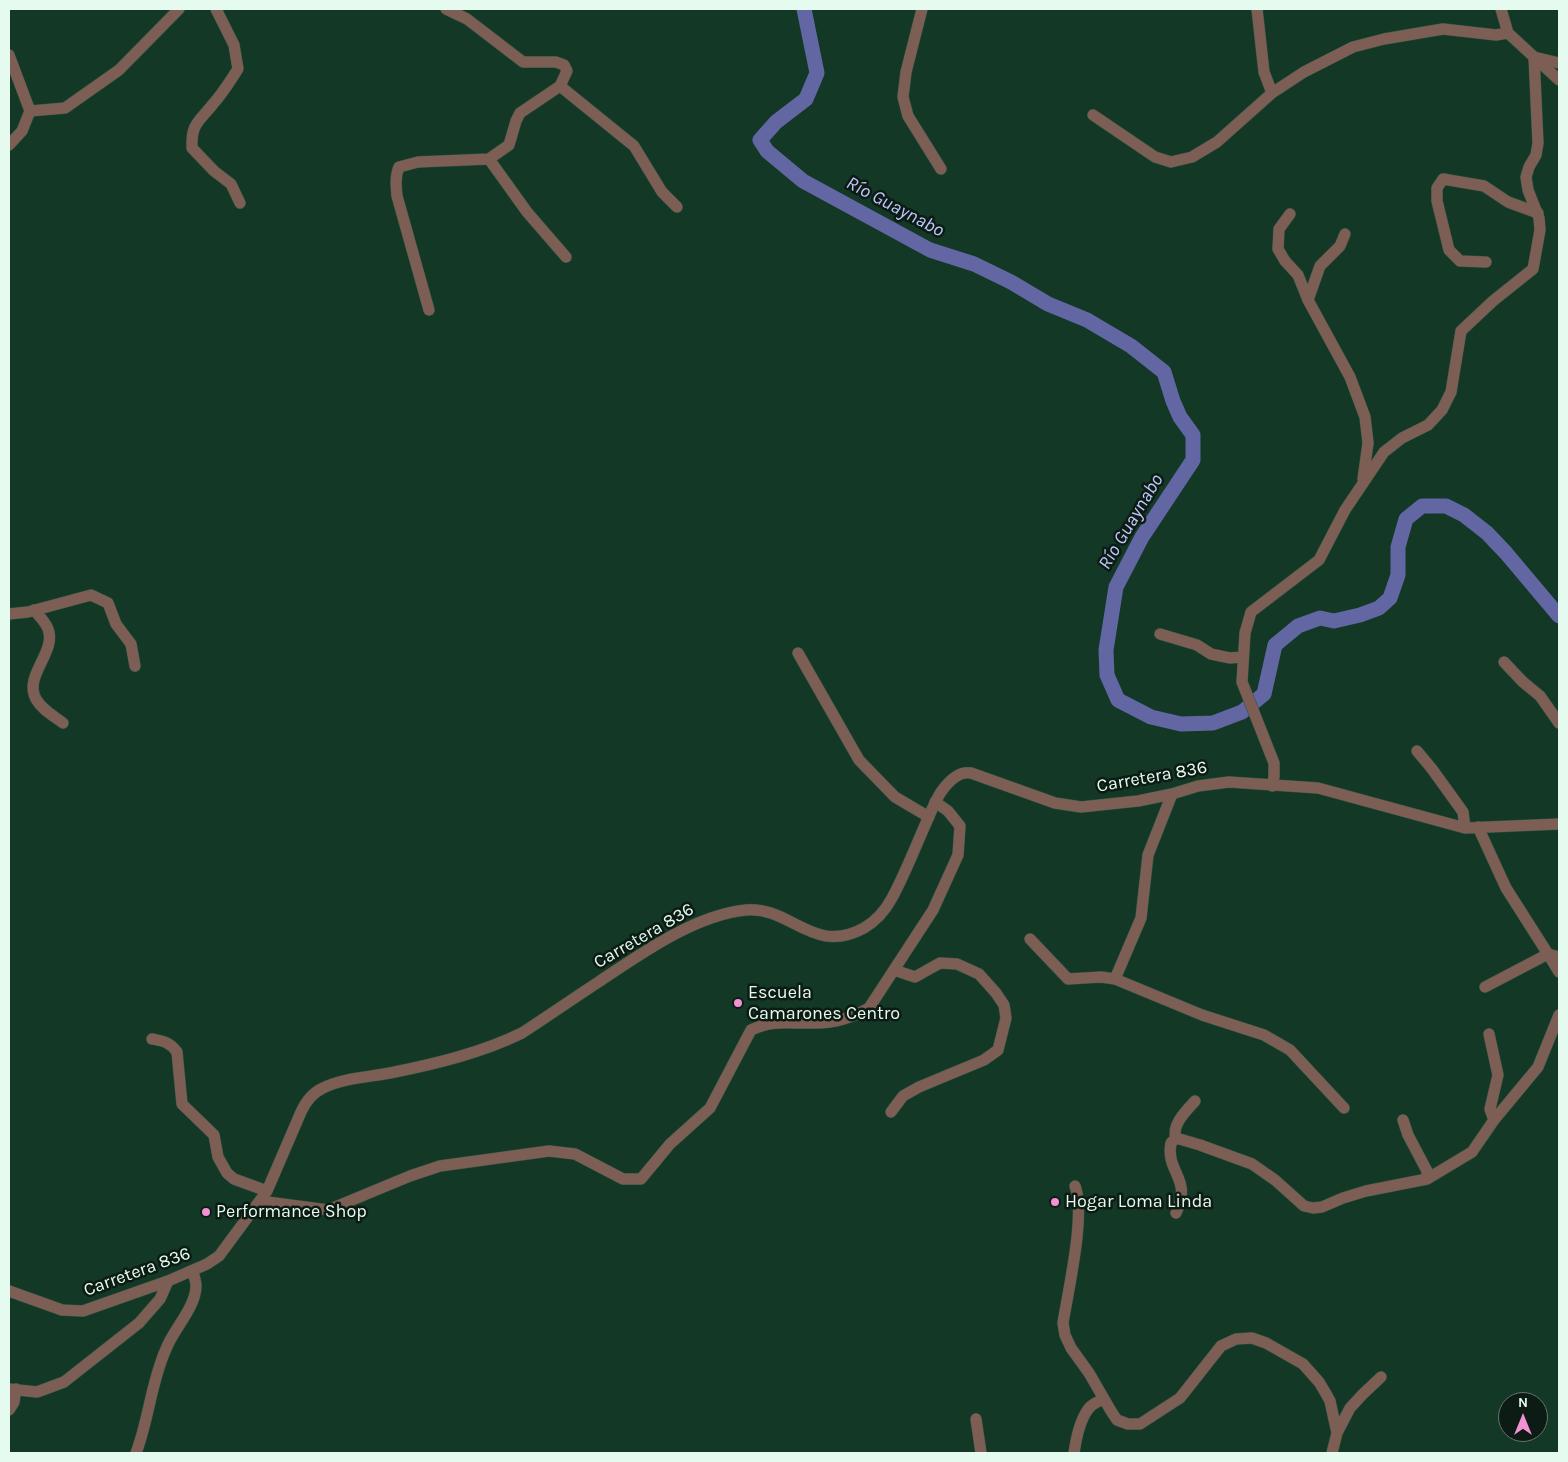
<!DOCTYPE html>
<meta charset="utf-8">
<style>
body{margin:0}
#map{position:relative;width:1568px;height:1462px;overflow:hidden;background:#133826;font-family:Karla,sans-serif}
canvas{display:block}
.frame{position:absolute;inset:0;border:10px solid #e6fbef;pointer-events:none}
.north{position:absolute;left:1498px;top:1392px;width:50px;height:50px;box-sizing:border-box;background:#0c1c14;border:1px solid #63756c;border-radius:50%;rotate:0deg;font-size:14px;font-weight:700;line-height:20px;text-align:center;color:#e6fbef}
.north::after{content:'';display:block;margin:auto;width:18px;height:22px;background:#f391d5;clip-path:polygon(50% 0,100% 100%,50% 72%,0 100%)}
</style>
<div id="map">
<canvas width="1568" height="1462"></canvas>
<div class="frame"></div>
<div class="north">N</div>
</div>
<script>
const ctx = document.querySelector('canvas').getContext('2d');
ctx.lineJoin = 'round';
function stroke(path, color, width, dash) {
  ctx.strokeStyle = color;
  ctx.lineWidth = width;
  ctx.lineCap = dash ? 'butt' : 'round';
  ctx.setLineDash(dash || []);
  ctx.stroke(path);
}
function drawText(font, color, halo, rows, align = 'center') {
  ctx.font = font + ' Karla,sans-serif';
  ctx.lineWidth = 5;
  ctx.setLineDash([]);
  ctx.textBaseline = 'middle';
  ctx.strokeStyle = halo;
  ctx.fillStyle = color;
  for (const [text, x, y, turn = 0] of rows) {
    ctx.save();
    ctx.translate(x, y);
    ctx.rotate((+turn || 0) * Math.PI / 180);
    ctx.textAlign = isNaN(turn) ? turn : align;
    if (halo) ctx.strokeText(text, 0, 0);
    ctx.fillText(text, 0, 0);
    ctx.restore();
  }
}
stroke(new Path2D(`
 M 804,9 L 817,73 L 806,99 L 776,122 L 760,140 L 767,151 L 803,181 L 930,250 L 974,264 L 1011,282 L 1048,304 L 1087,320 L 1131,346 L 1164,372 L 1173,401 L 1180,417 L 1193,435 L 1193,460 L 1142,537 L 1116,587 L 1106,650 L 1107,675 L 1118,700 L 1151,717 L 1181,724 L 1213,723 L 1242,712 L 1264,694 L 1275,645 L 1298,626 L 1320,618 L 1334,621 L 1360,615 L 1379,608 L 1390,598 L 1398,575 L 1398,547 L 1406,519 L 1422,506 L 1446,506 L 1464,515 L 1487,533 L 1506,553 L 1559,616`), '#6267a4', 15);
const minor = new Path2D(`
 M 216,9 L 234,45 L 238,69 C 230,81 223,93 213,104 C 199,122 191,123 192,148 L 214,171 L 231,184 L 240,203
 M 922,9 L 906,72 L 903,97 L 908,116 L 941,169
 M 1257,9 L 1264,72 L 1272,93
 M 1501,9 L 1508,33 L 1559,80
 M 9,55 L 30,111 L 22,131 L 9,145
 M 1534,57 L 1559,63
 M 560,86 L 634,146 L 662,192 L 677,207
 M 30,111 L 65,108 L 119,70 L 179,9
 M 1093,115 L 1155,157 L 1171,162 L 1192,157 L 1217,142 L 1272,93 L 1304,72 L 1353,47 L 1384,39 L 1443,29 L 1496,35 L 1508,33
 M 489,159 L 527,212 L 566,257
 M 1290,214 L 1279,229 L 1278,249 L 1285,261 L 1298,275 L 1308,300 L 1350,377 L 1365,417 L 1368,443 L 1363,479
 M 1486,262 L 1460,261 L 1449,250 L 1437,201 L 1437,188 L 1443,179 L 1484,186 L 1508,202 L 1538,213
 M 1308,300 L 1320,266 L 1340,246 L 1345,234
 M 429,310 L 397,196 C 396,186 395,176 399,167 L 418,162 L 489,159 L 509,145 L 516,121 L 520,113 L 560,86 L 567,71 L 564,65 L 556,62 L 523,62 L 467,19 L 446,9
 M 34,610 C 39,616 45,621 48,629 C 57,652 23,676 36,699 C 42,710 54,716 63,723
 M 9,614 L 28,612 L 91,595 L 108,603 L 116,624 L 131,644 L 135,666
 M 1160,634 L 1197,645 L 1211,654 L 1230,658 L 1242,657
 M 798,653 L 859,760 L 895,797 L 929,817
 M 1504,662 L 1523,682 L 1540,696 L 1559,723
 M 1417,751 L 1432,769 L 1463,812 L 1465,828
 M 1272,786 L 1274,777 L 1274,763 L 1242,682 L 1245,633 L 1251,612 L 1319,560 L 1345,510 L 1384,452 L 1402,438 L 1428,425 L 1442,410 L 1451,392 L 1461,331 L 1493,301 L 1533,269 L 1540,230 L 1539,218 L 1528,190 L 1526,177 L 1529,167 L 1536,155 L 1538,143 L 1534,57
 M 1478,827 L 1506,888 L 1548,954 L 1559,957
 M 1030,939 L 1068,979 L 1101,977 L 1115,979 L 1202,1015 L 1264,1035 L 1290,1050 L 1344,1108
 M 1115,979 L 1141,918 L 1148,855 L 1172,794
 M 1485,987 L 1548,954 L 1559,972
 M 1489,1034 L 1498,1075 L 1490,1109 L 1494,1120
 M 152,1039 C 163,1041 170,1042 177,1052 L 182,1104 L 214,1135 L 218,1157 L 227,1173 L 234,1179 L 267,1191
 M 1195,1101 C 1187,1110 1171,1125 1176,1138 L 1200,1145 L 1252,1164 L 1275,1180 L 1304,1206 L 1313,1208 L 1322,1207 L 1343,1198 L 1366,1191 L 1427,1179 L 1472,1152 L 1494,1120 L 1538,1067 L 1559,1015
 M 891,1112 L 903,1096 L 919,1087 L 984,1060 L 998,1050 L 1006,1018 L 1004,1005 L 996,993 L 979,974 L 957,964 L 940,963 L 915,977 L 894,970
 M 1403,1120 L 1408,1135 L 1427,1171 L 1427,1179
 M 1176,1138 L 1171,1143 C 1165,1172 1193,1179 1176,1213
 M 1075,1186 C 1086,1214 1068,1291 1063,1323 L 1065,1335 L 1071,1348 L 1089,1373 L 1111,1411 L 1117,1420 L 1128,1424 L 1140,1424 L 1180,1398 L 1221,1346 L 1236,1339 L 1252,1338 L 1266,1343 L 1303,1364 L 1319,1382 L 1325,1392 L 1330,1401 L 1337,1433 L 1332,1453
 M 260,1201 L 328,1210 L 410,1176 L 440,1166 L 549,1151 L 575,1154 L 623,1179 L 641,1179 L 670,1144 L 710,1108 L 751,1030 C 774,1019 792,1024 816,1023 C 834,1023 854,1017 869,1008 L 933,910 L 958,855 L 960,826 L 948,811 L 935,802
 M 9,1291 L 62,1310 L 83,1311 L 168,1281 L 207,1264 L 219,1256 L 267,1191 L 301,1112 C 306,1101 312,1093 323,1088 C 343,1078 369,1077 390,1073 C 435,1064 481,1053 522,1033 C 548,1016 574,998 600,981 C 642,953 695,915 746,910 C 791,906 813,956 864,928 C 876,921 885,911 892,898 C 905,874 915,848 926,823 C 931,812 935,801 941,792 C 948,782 959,771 971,773 L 1055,803 L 1081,807 L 1138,801 L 1172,794 L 1198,786 L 1229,782 L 1318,788 L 1465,828 L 1559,824
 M 9,1389 L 37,1392 L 64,1382 L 139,1323 L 160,1299 L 168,1281
 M 9,1410 L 14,1402 L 16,1389
 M 976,1419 L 981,1453
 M 1337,1433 L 1350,1408 L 1363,1394 L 1381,1377
 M 136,1453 C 149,1419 151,1382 166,1349 C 173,1330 196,1307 196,1286 C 196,1282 194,1276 193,1271
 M 1074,1453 C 1076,1439 1080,1418 1090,1407 C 1094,1403 1099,1401 1104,1399`);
stroke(minor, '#315342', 12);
stroke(minor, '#7d5e54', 11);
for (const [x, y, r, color] of [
 [738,1003,5,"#f391d5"],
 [1055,1202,5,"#f391d5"],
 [206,1212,5,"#f391d5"]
]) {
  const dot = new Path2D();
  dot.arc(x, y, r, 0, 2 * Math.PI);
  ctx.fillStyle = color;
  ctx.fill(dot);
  stroke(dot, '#0c1c14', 2);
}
drawText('18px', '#e6fbef', '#0c1c14', [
 ["Carretera 836",1152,777,-10],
 ["Carretera 836",644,936,-30],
 ["Carretera 836",137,1272,-20]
]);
drawText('18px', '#e6fbef', '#0c1c14', [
 ["Escuela",748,993],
 ["Camarones Centro",748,1014],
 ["Hogar Loma Linda",1065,1202],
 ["Performance Shop",216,1212]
], 'left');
drawText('italic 19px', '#c0c7fc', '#0c1c14', [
 ["Río Guaynabo",895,207,28],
 ["Río Guaynabo",1131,522,-59]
]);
</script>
